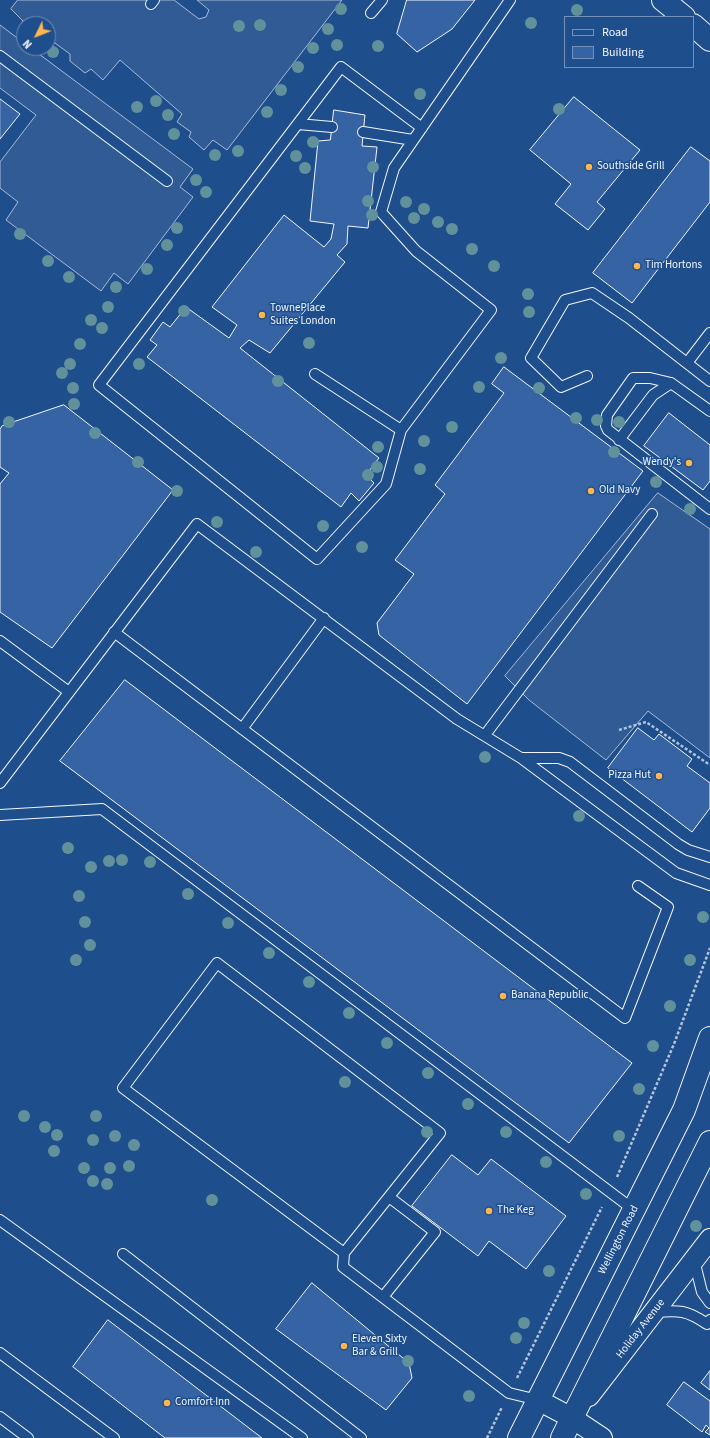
<!DOCTYPE html>
<style>
body{margin:0}
#map{position:relative;width:710px;height:1438px;overflow:hidden;background:#1f4e8c;font-family:"Source Sans 3",sans-serif}
canvas{display:block}
.legend{position:absolute;left:564px;top:16px;width:130px;height:52px;box-sizing:border-box;background:#1f4e8c;border:1px solid #7391ba;margin:0;padding:5px 7px;list-style:none;font-size:12px;color:#f2f6ff}
.legend li{display:flex;align-items:center;gap:8px;height:20px}
.legend b{width:20px;border:1px solid #7391ba}
.north{position:absolute;left:16px;top:16px;width:40px;height:40px;box-sizing:border-box;background:#1f4e8c;border:1px solid #7391ba;border-radius:50%;rotate:227deg;font-size:11px;font-weight:700;line-height:16px;text-align:center;color:#f2f6ff}
.north::after{content:'';display:block;margin:auto;width:14px;height:18px;background:#ffb74d;clip-path:polygon(50% 0,100% 100%,50% 72%,0 100%)}
</style>
<div id="map">
<canvas width="710" height="1438"></canvas>
<ul class="legend">
<li><b style="height:5px;background:#1f4e8c"></b>Road</li>
<li><b style="height:11px;background:#3563a3"></b>Building</li>
</ul>
<div class="north">N</div>
</div>
<script>
const ctx = document.querySelector('canvas').getContext('2d');
ctx.lineJoin = 'round';
function fillPath(path, color) {
  ctx.fillStyle = color;
  ctx.fill(path, 'evenodd');
}
function stroke(path, color, width, dash) {
  ctx.strokeStyle = color;
  ctx.lineWidth = width;
  ctx.lineCap = dash ? 'butt' : 'round';
  ctx.setLineDash(dash || []);
  ctx.stroke(path);
}
function drawText(font, color, halo, rows, align = 'center') {
  ctx.font = font + ' "Source Sans 3",sans-serif';
  ctx.lineWidth = 3;
  ctx.setLineDash([]);
  ctx.textBaseline = 'middle';
  ctx.strokeStyle = halo;
  ctx.fillStyle = color;
  for (const [text, x, y, turn = 0] of rows) {
    ctx.save();
    ctx.translate(x, y);
    ctx.rotate((+turn || 0) * Math.PI / 180);
    ctx.textAlign = isNaN(turn) ? turn : align;
    if (halo) ctx.strokeText(text, 0, 0);
    ctx.fillText(text, 0, 0);
    ctx.restore();
  }
}
const parking = new Path2D(`
 M 18,0 L 174,0 L 199,19 L 206,17 L 209,10 L 197,0 L 342,0 L 227,150 L 213,140 L 204,150 L 189,137 L 191,132 L 177,122 L 182,114 L 120,60 L 103,80 L 91,69 L 85,73 L 70,61 L 70,54 L 48,38 L 48,24 L 24,24 L 24,27 L 23,26 L 23,21 L 11,9 Z
 M 0,25 L 24,43 L 24,48 L 31,48 L 193,169 L 180,187 L 193,197 L 128,284 L 114,273 L 101,291 L 6,220 L 18,202 L 0,188 L 0,162 L 36,115 L 0,88 Z
 M 658,493 L 710,529 L 710,758 L 648,711 L 606,760 L 529,700 L 505,676 Z`);
fillPath(parking, '#305b95');
stroke(parking, '#a8bbd7', 1);
const building = new Path2D(`
 M 407,0 L 475,0 L 452,29 L 417,52 L 397,34 Z
 M 574,97 L 640,150 L 597,202 L 605,209 L 588,230 L 555,204 L 571,184 L 530,150 Z
 M 0,99 L 20,114 L 0,139 Z
 M 334,110 L 365,115 L 362,146 L 377,147 L 368,228 L 348,226 L 347,244 L 337,255 L 345,262 L 270,353 L 249,340 L 240,348 L 379,458 L 366,475 L 374,483 L 359,501 L 351,493 L 341,507 L 147,357 L 157,345 L 150,340 L 163,322 L 170,327 L 186,307 L 229,338 L 237,325 L 212,307 L 284,215 L 324,247 L 331,239 L 334,224 L 310,221 L 318,141 L 330,140 Z
 M 691,147 L 710,161 L 710,202 L 632,303 L 593,273 Z
 M 504,367 L 643,471 L 467,704 L 379,635 L 377,623 L 414,574 L 395,560 L 445,494 L 435,485 L 504,393 L 492,384 Z
 M 64,405 L 173,490 L 52,648 L 0,612 L 0,484 L 9,473 L 0,467 L 0,429 L 2,426 Z
 M 669,413 L 710,445 L 710,481 L 703,490 L 644,446 Z
 M 125,680 L 632,1063 L 569,1143 L 60,761 Z
 M 638,728 L 654,740 L 659,734 L 692,759 L 687,766 L 710,783 L 710,808 L 692,832 L 608,768 Z
 M 452,1155 L 478,1175 L 491,1159 L 566,1216 L 526,1269 L 489,1241 L 478,1256 L 412,1206 Z
 M 312,1283 L 409,1363 L 412,1378 L 386,1410 L 276,1329 Z
 M 108,1320 L 262,1438 L 165,1438 L 73,1367 Z
 M 710,1371 L 710,1390 L 701,1383 Z
 M 684,1382 L 710,1401 L 710,1435 L 705,1432 L 709,1428 L 706,1425 L 702,1432 L 667,1405 Z`);
fillPath(building, '#3563a3');
stroke(building, '#f2f6ff', 1);
const lane = new Path2D(`
 M 151,4 L 154,0
 M 371,13 L 382,0
 M 0,56 L 167,181
 M 298,124 L 332,127
 M 363,132 L 413,140
 M 687,363 L 710,333
 M 315,374 L 401,430 L 491,310 L 416,251 L 381,212 L 394,168 L 510,0
 M 587,376 L 561,387 L 531,358 L 565,300 L 592,293 L 629,318 L 710,381
 M 710,411 L 671,383 L 650,378 L 633,378 L 607,415 L 606,426 L 608,430 L 710,509
 M 401,430 L 386,484 L 317,559 L 99,385 L 341,67 L 422,128
 M 619,440 L 653,395 L 671,383
 M 114,632 L 625,1018 L 668,907 L 638,886
 M 0,641 L 69,692
 M 242,729 L 324,618
 M 485,735 L 652,514
 M 521,758 L 559,758 L 570,762 L 678,844 L 688,850 L 710,857
 M 0,783 L 197,524 L 457,719 L 521,758 L 676,873 L 710,885
 M 0,815 L 102,809 L 634,1210
 M 0,1220 L 302,1438
 M 344,1253 L 123,1088 L 217,963 L 440,1133 L 344,1253 L 343,1267 L 509,1393 L 538,1400
 M 123,1254 L 361,1438
 M 694,1260 L 702,1292 L 710,1303
 M 383,1297 L 435,1232 L 389,1197
 M 655,1312 C 679,1310 687,1310 707,1324 L 710,1320
 M 0,1353 L 114,1438
 M 0,1417 L 28,1438`);
const street = new Path2D(`
 M 589,1396 L 710,1239
 M 538,1400 L 572,1418 L 602,1438`);
const secondary = new Path2D(`
 M 663,0 L 684,17
 M 693,25 L 710,40
 M 519,1438 L 684,1110 L 710,1038
 M 562,1438 L 710,1142`);
stroke(lane, '#f2f6ff', 12);
stroke(street, '#f2f6ff', 22);
stroke(secondary, '#f2f6ff', 24);
stroke(new Path2D(`
 M 619,730 L 646,722 L 710,765
 M 617,1177 L 674,1044 L 710,948
 M 517,1378 L 602,1207
 M 487,1438 L 502,1407`), '#b3c4dc', 2.5, [3, 2]);
stroke(lane, '#1f4e8c', 10);
stroke(street, '#1f4e8c', 20);
stroke(secondary, '#1f4e8c', 22);
ctx.fillStyle = '#61919a';
for (const [x, y] of [
 [341,9],
 [577,10],
 [531,23],
 [260,25],
 [239,26],
 [328,29],
 [337,45],
 [378,46],
 [313,48],
 [53,52],
 [298,67],
 [281,90],
 [420,94],
 [156,101],
 [137,107],
 [559,109],
 [267,112],
 [168,115],
 [174,134],
 [313,142],
 [238,151],
 [215,155],
 [296,156],
 [373,167],
 [305,168],
 [196,180],
 [206,192],
 [368,201],
 [406,202],
 [424,209],
 [372,215],
 [414,218],
 [438,222],
 [177,228],
 [452,229],
 [20,234],
 [167,245],
 [472,249],
 [48,261],
 [494,266],
 [147,269],
 [69,277],
 [116,287],
 [528,294],
 [108,307],
 [184,311],
 [529,312],
 [91,320],
 [102,328],
 [309,343],
 [80,344],
 [501,358],
 [70,364],
 [139,364],
 [62,373],
 [278,381],
 [479,387],
 [73,388],
 [539,388],
 [74,404],
 [576,418],
 [597,420],
 [9,422],
 [619,422],
 [452,427],
 [95,433],
 [424,441],
 [378,447],
 [614,452],
 [138,462],
 [377,467],
 [420,469],
 [368,475],
 [656,482],
 [177,491],
 [690,509],
 [217,522],
 [323,526],
 [362,547],
 [256,552],
 [485,757],
 [579,816],
 [68,848],
 [122,860],
 [109,861],
 [150,862],
 [91,867],
 [188,894],
 [79,896],
 [703,917],
 [85,922],
 [228,923],
 [90,945],
 [269,953],
 [76,960],
 [690,960],
 [309,982],
 [670,1006],
 [349,1013],
 [387,1043],
 [653,1046],
 [428,1073],
 [345,1082],
 [639,1089],
 [468,1104],
 [24,1116],
 [96,1116],
 [45,1127],
 [427,1132],
 [506,1132],
 [57,1135],
 [115,1136],
 [619,1136],
 [93,1140],
 [134,1145],
 [54,1151],
 [546,1162],
 [129,1166],
 [84,1168],
 [110,1168],
 [93,1181],
 [107,1184],
 [586,1194],
 [212,1200],
 [696,1226],
 [549,1271],
 [524,1323],
 [516,1338],
 [408,1361],
 [469,1396]
]) {
  ctx.beginPath();
  ctx.arc(x, y, 6, 0, 2 * Math.PI);
  ctx.fill();
}
for (const [x, y, r, color] of [
 [589,167,4,"#ffb74d"],
 [637,266,4,"#ffb74d"],
 [262,315,4,"#ffb74d"],
 [689,463,4,"#ffb74d"],
 [591,491,4,"#ffb74d"],
 [659,776,4,"#ffb74d"],
 [503,996,4,"#ffb74d"],
 [489,1211,4,"#ffb74d"],
 [344,1346,4,"#ffb74d"],
 [167,1403,4,"#ffb74d"]
]) {
  const dot = new Path2D();
  dot.arc(x, y, r, 0, 2 * Math.PI);
  ctx.fillStyle = color;
  ctx.fill(dot);
  stroke(dot, '#1f4e8c', 1.5);
}
drawText('11px', '#f2f6ff', '#1f4e8c', [
 ["Southside Grill",597,167],
 ["Tim Hortons",645,266],
 ["TownePlace",270,309],
 ["Suites London",270,322],
 ["Wendy's",681,463,"right"],
 ["Old Navy",599,491],
 ["Pizza Hut",651,776,"right"],
 ["Banana Republic",511,996],
 ["The Keg",497,1211],
 ["Eleven Sixty",352,1340],
 ["Bar & Grill",352,1353],
 ["Comfort Inn",175,1403]
], 'left');
drawText('11px', '#f2f6ff', '#1f4e8c', [
 ["Wellington Road",619,1240,-63],
 ["Holiday Avenue",641,1329,-52]
]);
</script>
